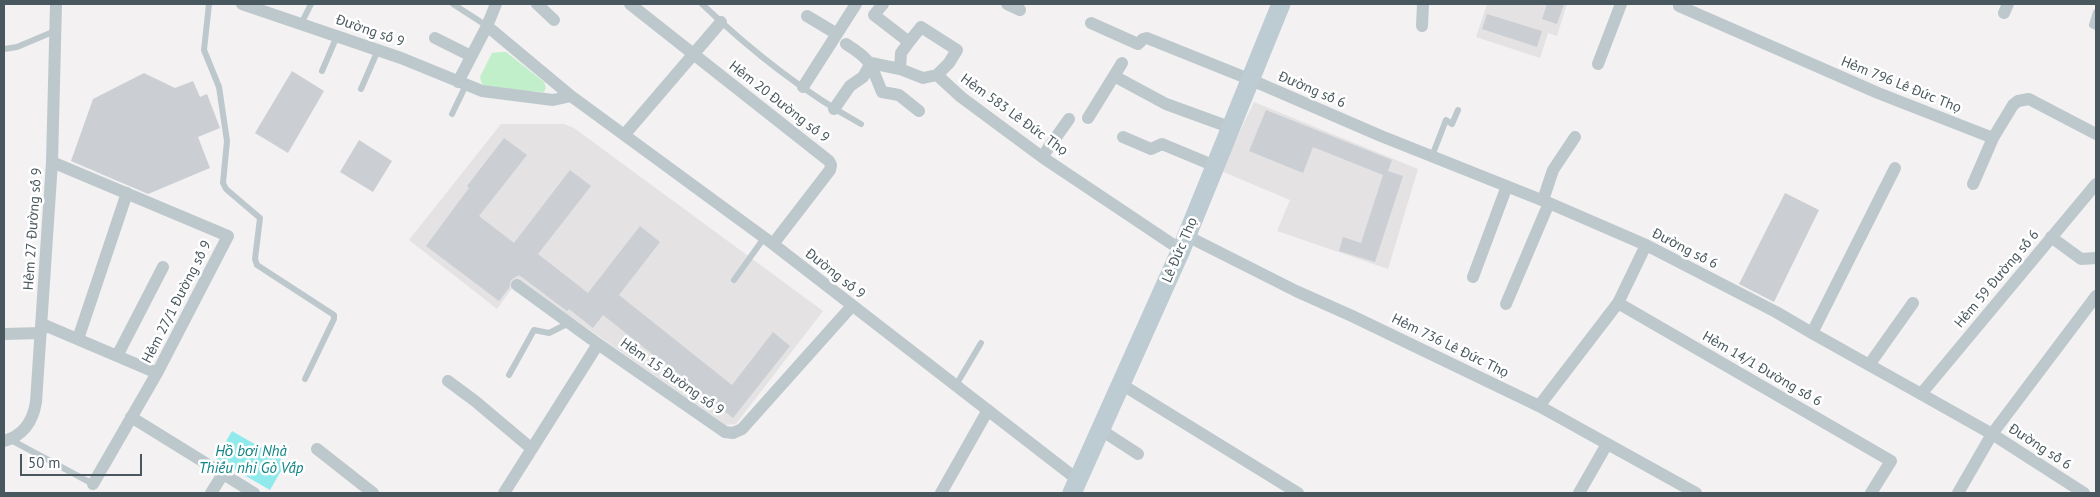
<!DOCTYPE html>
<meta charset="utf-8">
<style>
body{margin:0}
#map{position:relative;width:2100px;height:497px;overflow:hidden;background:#f3f1f1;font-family:"PT Sans",sans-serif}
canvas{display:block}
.frame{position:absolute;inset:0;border:5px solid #49585e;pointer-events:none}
.scale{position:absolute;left:20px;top:454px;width:122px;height:22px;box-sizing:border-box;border:2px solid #49585e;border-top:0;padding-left:6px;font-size:15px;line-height:18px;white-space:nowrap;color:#49585e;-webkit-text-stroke:4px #fff;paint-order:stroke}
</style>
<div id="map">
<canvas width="2100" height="497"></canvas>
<div class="frame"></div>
<div class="scale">50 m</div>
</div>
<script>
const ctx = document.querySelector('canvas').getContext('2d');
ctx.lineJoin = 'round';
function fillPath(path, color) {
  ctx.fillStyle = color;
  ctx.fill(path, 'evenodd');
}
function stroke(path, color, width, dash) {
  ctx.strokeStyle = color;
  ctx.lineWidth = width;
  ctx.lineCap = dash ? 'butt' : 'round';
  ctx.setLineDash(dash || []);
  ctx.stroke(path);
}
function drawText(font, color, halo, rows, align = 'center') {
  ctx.font = font + ' "PT Sans",sans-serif';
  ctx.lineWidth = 5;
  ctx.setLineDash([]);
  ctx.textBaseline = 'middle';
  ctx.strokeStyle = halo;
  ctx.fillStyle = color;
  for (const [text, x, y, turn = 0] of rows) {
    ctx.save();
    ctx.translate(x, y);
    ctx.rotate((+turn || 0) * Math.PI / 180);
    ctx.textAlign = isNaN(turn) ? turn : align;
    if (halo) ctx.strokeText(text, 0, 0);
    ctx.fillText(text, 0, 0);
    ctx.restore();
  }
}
fillPath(new Path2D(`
 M 1487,4 L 1567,4 L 1557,36 L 1548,33 L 1540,58 L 1476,37 Z
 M 1254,102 L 1418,169 L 1388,269 L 1277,231 L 1290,200 L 1221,171 Z
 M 501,124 L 564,124 L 574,128 L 823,311 L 736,424 L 726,425 L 518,280 L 497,309 L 409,240 Z`), '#e4e2e3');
fillPath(new Path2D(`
 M 500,52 L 506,52 L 544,82 L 546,88 L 544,92 L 488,88 L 482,84 L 480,77 L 492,53 Z`), '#c1efca');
fillPath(new Path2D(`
 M 232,431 L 286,462 L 270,490 L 216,459 Z`), '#90eaeb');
fillPath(new Path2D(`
 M 1547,4 L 1564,4 L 1557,24 L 1542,19 Z
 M 1487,14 L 1542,31 L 1537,47 L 1482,29 Z
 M 292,71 L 324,91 L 288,153 L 255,133 Z
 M 144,73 L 175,88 L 193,81 L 200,97 L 207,94 L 220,128 L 198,137 L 210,168 L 148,194 L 71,161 L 93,99 Z
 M 1266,110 L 1392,160 L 1388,171 L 1403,176 L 1375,262 L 1339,251 L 1343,237 L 1361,243 L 1383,175 L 1313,147 L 1303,173 L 1249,151 Z
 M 504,138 L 527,155 L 479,216 L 514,243 L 570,170 L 591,186 L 538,254 L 588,293 L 640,226 L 660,242 L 619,295 L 732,385 L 773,332 L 790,346 L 733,418 L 603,315 L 593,328 L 569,309 L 567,311 L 519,275 L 511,280 L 509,288 L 499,301 L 426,246 L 469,188 L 467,186 Z
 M 359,140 L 392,161 L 373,192 L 340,172 Z
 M 1785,193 L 1819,210 L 1774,302 L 1739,284 Z`), '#cbcfd3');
stroke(new Path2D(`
 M 209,4 L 204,50 L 219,87 L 227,141 L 223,183 L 226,189 L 260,218 L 255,259 L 257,265 L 334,315 L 334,319 L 305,379
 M 453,4 L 487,26
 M 702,4 C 748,48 805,93 861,124
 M 2096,12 L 2092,25 L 2096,27
 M 301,24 L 311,4
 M 4,49 L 17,47 L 55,31
 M 322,71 L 337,36
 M 361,89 L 378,50
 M 452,114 L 466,85
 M 1432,156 L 1446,120 L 1452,124 L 1458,110
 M 734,280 L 764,238
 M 509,375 L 534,330 L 549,333 L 569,323
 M 956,385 L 981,343
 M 11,440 L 93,484`), '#bdc8cd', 6);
stroke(new Path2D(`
 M 242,4 L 401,58 L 482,91 L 553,100 L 571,96 L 773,244 L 1078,480
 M 537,4 L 554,20
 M 630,4 L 829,161 L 831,165 L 830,170 L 773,244
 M 883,4 L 874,15 L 909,42 L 901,53 L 900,69
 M 1007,4 L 1020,10
 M 1680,4 L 1679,6 L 1878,93 L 1993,138 L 2013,105 L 2018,101 L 2029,99 L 2096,134
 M 2004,13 L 2008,4
 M 807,16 L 837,34
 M 1091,23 L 1138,44 L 1143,39 L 1147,38 L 1249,79 L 1381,136 L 1549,203 L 1646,245 L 1776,312 L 1812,333 L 1921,394 L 1992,434 L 2084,493
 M 487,26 L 496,4
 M 1422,26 L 1423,4
 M 435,38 L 471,56
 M 909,42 L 921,27 L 957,50 L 949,63 L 937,75
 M 846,44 C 873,61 870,64 882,92 L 899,95 L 919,111
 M 1598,64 L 1621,4
 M 1114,76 L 1166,104 L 1232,128
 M 458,82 L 487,26 L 571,96
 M 803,87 L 856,4
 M 834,109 L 850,86 L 863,77 L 871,63 L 900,69 L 923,78 L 937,75 L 961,97 L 1042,157 L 1181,250
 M 1088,118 L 1122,63
 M 625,134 L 721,22
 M 1123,137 L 1151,149 L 1162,144 L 1215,166
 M 1042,157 L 1069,119
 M 52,162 L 228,236 L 157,373 L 93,484
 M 1973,184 L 1993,138
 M 1543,200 L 1553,170 L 1575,137
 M 1187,236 L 1296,291 L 1352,316 L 1539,406 L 1696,493
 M 2051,237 L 2081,259 L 2096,258
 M 1473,277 L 1507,186
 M 517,285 L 598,344
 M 1618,303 L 1891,461 L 1871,493
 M 1506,304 L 1549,203
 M 42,324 L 157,373
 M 1812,333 L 1895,168
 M 4,334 L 41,333
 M 78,339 L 127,193
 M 117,356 L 163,267
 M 1869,365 L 1913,303
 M 448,381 L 475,401 L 532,449
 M 1121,384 L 1298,493
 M 1921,394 L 2096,184
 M 1539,406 L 1618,303 L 1646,245
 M 131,417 L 254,493
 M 1101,430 L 1138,454
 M 4,441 C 23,436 33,421 36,402 L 52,162 L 56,4
 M 317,449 L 373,493
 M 211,493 L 223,474
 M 504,493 L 598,344 L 725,432 L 733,433 L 742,429 L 851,307
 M 941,493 L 988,410
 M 1579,493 L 1607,444
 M 1958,493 L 1992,434 L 2096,296`), '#bdc8cd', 12);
stroke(new Path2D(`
 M 1072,493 L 1181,250 L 1281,4`), '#bdcbd2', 19);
drawText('14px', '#49585e', '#fff', [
 ["Đường số 9",370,31,19],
 ["Hẻm 796 Lê Đức Thọ",1901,85,22],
 ["Đường số 6",1312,90,23],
 ["Hẻm 20 Đường số 9",779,102,38],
 ["Hẻm 583 Lê Đức Thọ",1014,115,36],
 ["Hẻm 27 Đường số 9",33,229,-86],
 ["Đường số 6",1685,249,27],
 ["Lê Đức Thọ",1180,250,-67],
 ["Đường số 9",835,274,38],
 ["Hẻm 59 Đường số 6",1997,279,-50],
 ["Hẻm 27/1 Đường số 9",177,302,-63],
 ["Hẻm 736 Lê Đức Thọ",1450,346,26],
 ["Hẻm 14/1 Đường số 6",1762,369,30],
 ["Hẻm 15 Đường số 9",672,377,35],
 ["Đường số 6",2040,447,33]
]);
drawText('italic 15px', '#108484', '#fff', [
 ["Hồ bơi Nhà",251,452],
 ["Thiếu nhi Gò Vấp",251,469]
]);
</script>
